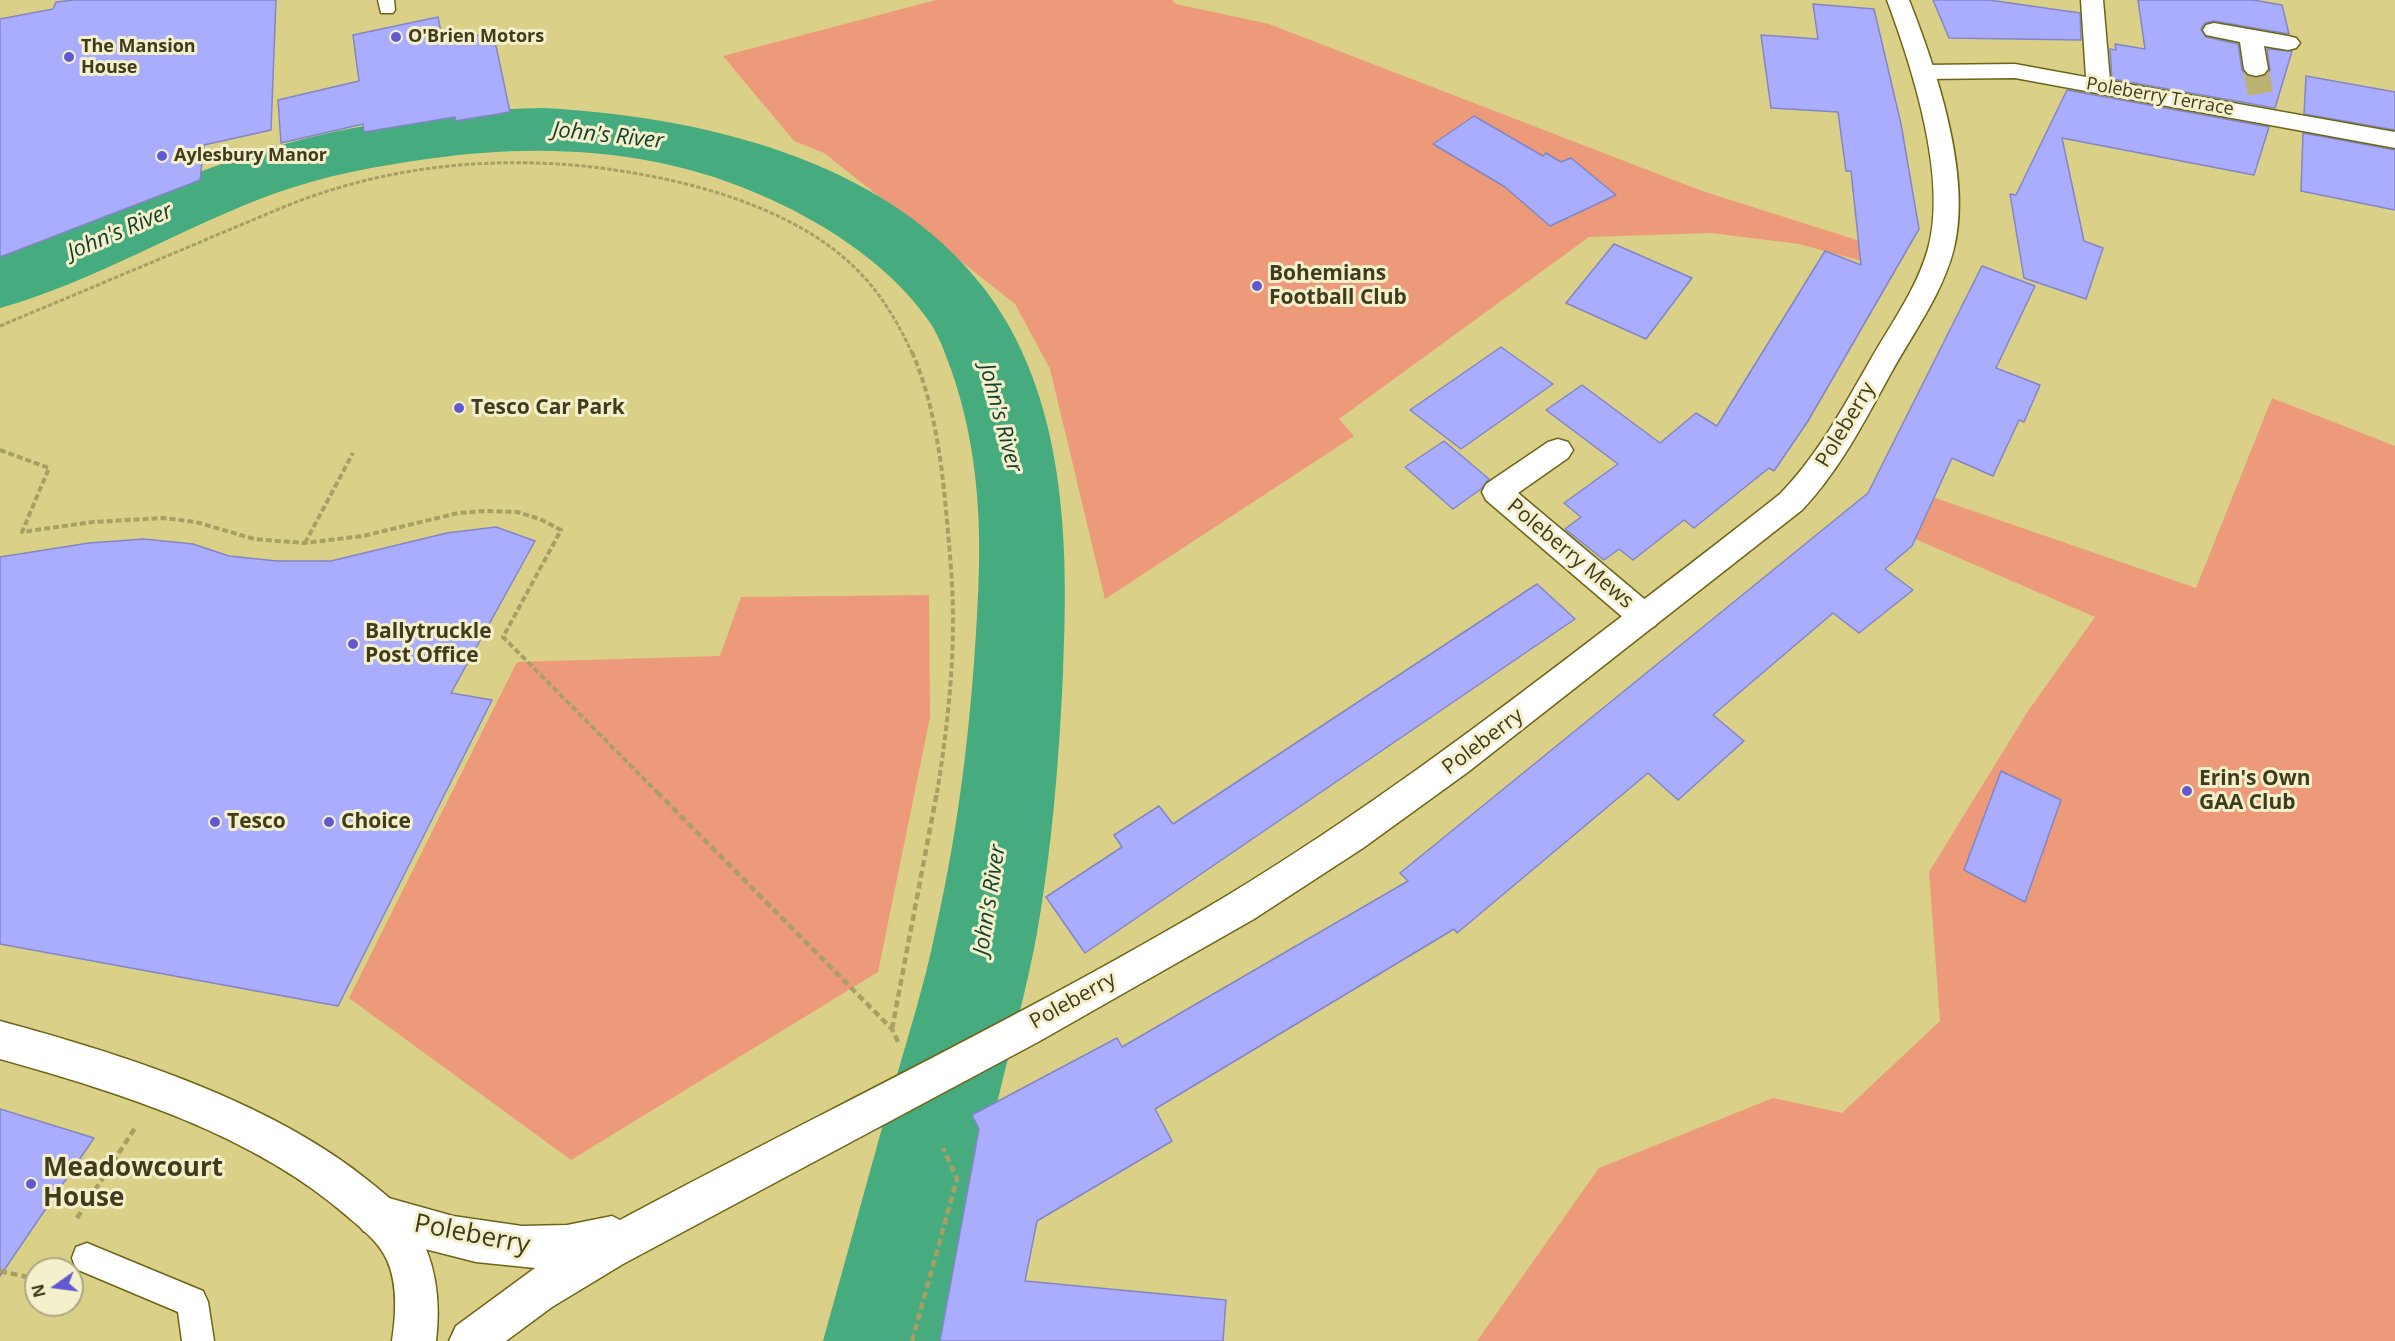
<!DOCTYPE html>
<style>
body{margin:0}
#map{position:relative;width:2395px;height:1341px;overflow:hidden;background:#dad087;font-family:"Open Sans",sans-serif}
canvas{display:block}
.north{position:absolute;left:24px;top:1257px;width:60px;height:60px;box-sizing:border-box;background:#f4f0cc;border:2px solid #aca886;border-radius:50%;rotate:256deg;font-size:16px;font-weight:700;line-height:24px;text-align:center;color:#3f3b1c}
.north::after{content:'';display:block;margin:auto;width:21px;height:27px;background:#6259d2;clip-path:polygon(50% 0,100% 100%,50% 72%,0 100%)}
</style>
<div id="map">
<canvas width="2395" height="1341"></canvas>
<div class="north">N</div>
</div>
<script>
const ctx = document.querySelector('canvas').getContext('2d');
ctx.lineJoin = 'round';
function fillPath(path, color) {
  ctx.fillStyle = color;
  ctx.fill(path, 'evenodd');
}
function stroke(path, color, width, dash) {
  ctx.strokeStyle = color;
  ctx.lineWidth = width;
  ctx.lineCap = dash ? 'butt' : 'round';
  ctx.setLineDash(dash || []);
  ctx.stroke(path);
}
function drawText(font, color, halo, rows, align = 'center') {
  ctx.font = font + ' "Open Sans",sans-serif';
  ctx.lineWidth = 6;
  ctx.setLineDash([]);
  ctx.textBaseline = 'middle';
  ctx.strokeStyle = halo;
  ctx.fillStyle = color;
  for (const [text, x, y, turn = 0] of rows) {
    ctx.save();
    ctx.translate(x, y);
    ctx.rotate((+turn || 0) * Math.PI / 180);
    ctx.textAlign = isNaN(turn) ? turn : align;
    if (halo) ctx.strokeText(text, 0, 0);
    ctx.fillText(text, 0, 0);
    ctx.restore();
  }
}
fillPath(new Path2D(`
 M 936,0 L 1172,0 L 1176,4 L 1269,24 L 1702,191 L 1895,252 L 1884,267 L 1799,244 L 1711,233 L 1589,237 L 1339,419 L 1354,436 L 1105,599 L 1050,369 L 1015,304 L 824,153 L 794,141 L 723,56 Z
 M 2272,398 L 2395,446 L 2395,1341 L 1477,1341 L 1599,1168 L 1773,1098 L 1842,1113 L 1940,1021 L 1929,872 L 2028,711 L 2095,617 L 1869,519 L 1889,482 L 2196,588 Z
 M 929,595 L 930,717 L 878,972 L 571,1160 L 349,998 L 517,662 L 720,656 L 741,597 Z`), '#ed9a7a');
fillPath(new Path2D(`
 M 543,108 C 698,116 883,158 983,287 C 1067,395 1069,545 1063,674 C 1059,760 1052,848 1037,933 C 1027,988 1012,1041 999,1095 C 980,1177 961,1259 941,1341 L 823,1341 C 846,1258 869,1175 892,1092 C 907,1039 924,987 935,933 C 960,823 973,708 978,595 C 982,519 977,445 952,372 C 946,356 940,338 931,324 C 893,268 831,227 770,199 C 663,149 543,142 427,159 C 376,166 324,176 276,193 C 182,227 96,281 0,308 L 0,255 C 76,226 149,189 227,162 C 327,127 437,110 543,108 Z`), '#46ab7f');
const building = new Path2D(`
 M 74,0 L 276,0 L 271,130 L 204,145 L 200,180 L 0,257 L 0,19 L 53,9 L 56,2 Z
 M 1933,0 L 1989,0 L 2080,13 L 2081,40 L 1949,38 Z
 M 2138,0 L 2253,0 L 2282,5 L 2289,34 L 2214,21 L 2205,23 L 2201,29 L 2206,37 L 2238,44 L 2242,70 L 2247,76 L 2255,78 L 2265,76 L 2270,70 L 2267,49 L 2292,51 L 2275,108 L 2112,79 L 2110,49 L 2116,50 L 2115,44 L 2145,49 Z
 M 1813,4 L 1874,9 L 1901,124 L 1919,229 L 1808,421 L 1774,471 L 1769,468 L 1694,528 L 1684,520 L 1633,560 L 1619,549 L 1604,560 L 1565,529 L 1581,517 L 1564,503 L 1618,464 L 1546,410 L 1582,385 L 1660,443 L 1696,413 L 1717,426 L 1825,251 L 1861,265 L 1851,171 L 1846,171 L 1838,112 L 1771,108 L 1761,35 L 1818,39 Z
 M 438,17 L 443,43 L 493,32 L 510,112 L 455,121 L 455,117 L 364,132 L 363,124 L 281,143 L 278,100 L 359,81 L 353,35 Z
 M 2306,76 L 2395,92 L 2395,130 L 2304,114 Z
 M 2067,90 L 2269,127 L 2254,175 L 2062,138 L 2084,241 L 2103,248 L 2086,299 L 2024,278 L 2010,194 L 2016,195 Z
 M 1474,116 L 1543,156 L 1546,153 L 1561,162 L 1571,158 L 1616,195 L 1550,226 L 1505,187 L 1433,144 Z
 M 2303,133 L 2395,150 L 2395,210 L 2301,191 Z
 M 1614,244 L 1692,278 L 1646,339 L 1566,303 Z
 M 1982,266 L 2035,286 L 1996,368 L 2040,385 L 2024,422 L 2019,420 L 1993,476 L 1952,458 L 1912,546 L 1885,569 L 1913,590 L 1859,633 L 1833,613 L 1713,715 L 1744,741 L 1678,800 L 1648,773 L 1457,933 L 1454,929 L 1155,1109 L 1172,1141 L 1037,1221 L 1025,1281 L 1226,1300 L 1223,1341 L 940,1341 L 979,1129 L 972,1115 L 1117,1038 L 1122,1047 L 1408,881 L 1400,873 L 1868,493 Z
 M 1501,347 L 1553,384 L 1461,449 L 1410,410 Z
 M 1444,441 L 1489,479 L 1481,489 L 1453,509 L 1405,467 Z
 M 496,527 L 535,541 L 451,693 L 492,700 L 338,1006 L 0,944 L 0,557 L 89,543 L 144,539 L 193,544 L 229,556 L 277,561 L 331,561 L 447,533 Z
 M 1537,584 L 1575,619 L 1085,953 L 1046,897 L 1122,847 L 1114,835 L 1159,806 L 1173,824 Z
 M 2001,771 L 2061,800 L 2025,902 L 1964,870 Z
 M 0,1109 L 94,1138 L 0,1276 Z`);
fillPath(building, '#aaadfe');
stroke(building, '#8385c4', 1.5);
stroke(new Path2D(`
 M 2256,69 L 2261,97`), '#bbb272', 25, [25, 13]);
const service = new Path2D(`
 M 378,0 L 394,0 L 395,10 L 393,13 L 381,13 Z
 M 87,1243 L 203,1291 L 208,1302 L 214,1341 L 182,1341 L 178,1312 L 76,1269 L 72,1258 L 76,1247 Z`);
const minor = new Path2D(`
 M 2081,0 L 2103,0 L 2110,81 L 2395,132 L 2395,148 L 2015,78 L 1924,79 L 1916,77 L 1912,72 L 1916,67 L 1924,65 L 2015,64 L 2086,77 Z
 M 2214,23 L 2288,36 L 2296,38 L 2300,43 L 2296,48 L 2288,50 L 2264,46 L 2268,69 L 2264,74 L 2256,76 L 2248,74 L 2244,69 L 2240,42 L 2206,35 L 2203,30 L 2206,25 Z
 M 1558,439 L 1568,442 L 1573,450 L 1568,458 L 1518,493 L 1655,608 L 1660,617 L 1655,626 L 1644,630 L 1633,626 L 1486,500 L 1482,492 L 1486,484 L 1548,442 Z`);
const tertiary = new Path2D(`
 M 1887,0 L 1909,0 C 1936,68 1972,175 1954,248 C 1943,293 1913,333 1891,373 C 1864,422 1840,470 1802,510 L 1468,772 L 1363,848 L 1254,919 L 1038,1042 L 623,1264 L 552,1307 L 506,1341 L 449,1341 L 456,1326 L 535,1268 L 476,1262 L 378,1237 L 363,1231 L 357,1216 L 363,1201 L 378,1195 L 453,1216 L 522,1226 L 567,1225 L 612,1216 L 620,1220 C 823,1111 1031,1013 1228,895 C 1358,816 1480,725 1600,633 C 1660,587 1721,541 1780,494 C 1817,456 1841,411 1867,366 C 1888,328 1916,291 1928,249 C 1948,178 1912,67 1887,0 Z`);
const secondary = new Path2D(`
 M 0,1021 C 122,1054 271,1101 370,1182 C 385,1194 401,1207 412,1223 C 436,1257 441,1301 436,1341 L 392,1341 C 396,1315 398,1284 387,1260 C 379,1242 362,1229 347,1216 C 251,1133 121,1093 0,1059 Z`);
stroke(service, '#6e6416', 3);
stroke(minor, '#6e6416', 3);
stroke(tertiary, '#6e6416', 3);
stroke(secondary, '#6e6416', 3);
stroke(new Path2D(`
 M 0,326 L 286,206 C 418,153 562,151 698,187 C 752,202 809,225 851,264 C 878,289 897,320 912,353`), '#a79f64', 3, [4.5, 2]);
stroke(new Path2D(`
 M 912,352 C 935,405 942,464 947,521 C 950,554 953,587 953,621 C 953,678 946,737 937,793
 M 0,450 L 49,468 L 22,532 L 93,522 L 163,518 L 196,522 L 254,539 L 304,543 L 363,536 L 458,513 L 486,511 L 517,512 L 540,519 L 561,530 L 503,637 L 658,793
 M 305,543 L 353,453`), '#a79f64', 4, [6, 3]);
stroke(new Path2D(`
 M 657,792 L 892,1029 L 899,1044
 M 892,1029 L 937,792
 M 77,1218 L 135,1128
 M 0,1271 L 36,1279
 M 912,1341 L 957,1179 L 943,1148`), '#a79f64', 4.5, [7, 4]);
fillPath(service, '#fff');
fillPath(minor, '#fff');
fillPath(tertiary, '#fff');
fillPath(secondary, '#fff');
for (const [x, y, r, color] of [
 [396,37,6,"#6259d2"],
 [69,57,6,"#6259d2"],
 [162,156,6,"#6259d2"],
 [1257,286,6,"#6259d2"],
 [459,408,6,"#6259d2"],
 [353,644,6,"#6259d2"],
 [2187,791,6,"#6259d2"],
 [215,822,6,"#6259d2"],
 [329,822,6,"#6259d2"],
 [31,1184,6,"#6259d2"]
]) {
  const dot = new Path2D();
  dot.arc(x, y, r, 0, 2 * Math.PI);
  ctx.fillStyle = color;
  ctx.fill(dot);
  stroke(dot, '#f4f0cc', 2);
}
drawText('bold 18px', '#3f3b1c', '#f4f0cc', [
 ["O'Brien Motors",408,37],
 ["The Mansion",81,47],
 ["House",81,68],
 ["Aylesbury Manor",174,156]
], 'left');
drawText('18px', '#3f3b1c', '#f4f0cc', [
 ["Poleberry Terrace",2160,97,10]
]);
drawText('bold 21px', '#3f3b1c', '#f4f0cc', [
 ["Bohemians",1269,274],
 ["Football Club",1269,298],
 ["Tesco Car Park",471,408],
 ["Ballytruckle",365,632],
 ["Post Office",365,656],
 ["Erin's Own",2199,779],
 ["GAA Club",2199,803],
 ["Tesco",227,822],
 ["Choice",341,822]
], 'left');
drawText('21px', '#3f3b1c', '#f4f0cc', [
 ["Poleberry",1846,425,-59],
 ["Poleberry Mews",1570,554,40],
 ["Poleberry",1483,742,-37],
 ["Poleberry",1073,1001,-29]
]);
drawText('italic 22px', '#133e2b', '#f4f0cc', [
 ["John's River",608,136,6],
 ["John's River",120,232,-23],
 ["John's River",1000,418,75],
 ["John's River",990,900,-81]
]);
drawText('bold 26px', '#3f3b1c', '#f4f0cc', [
 ["Meadowcourt",43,1169],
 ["House",43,1199]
], 'left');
drawText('26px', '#3f3b1c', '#f4f0cc', [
 ["Poleberry",472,1235,11]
]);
</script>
